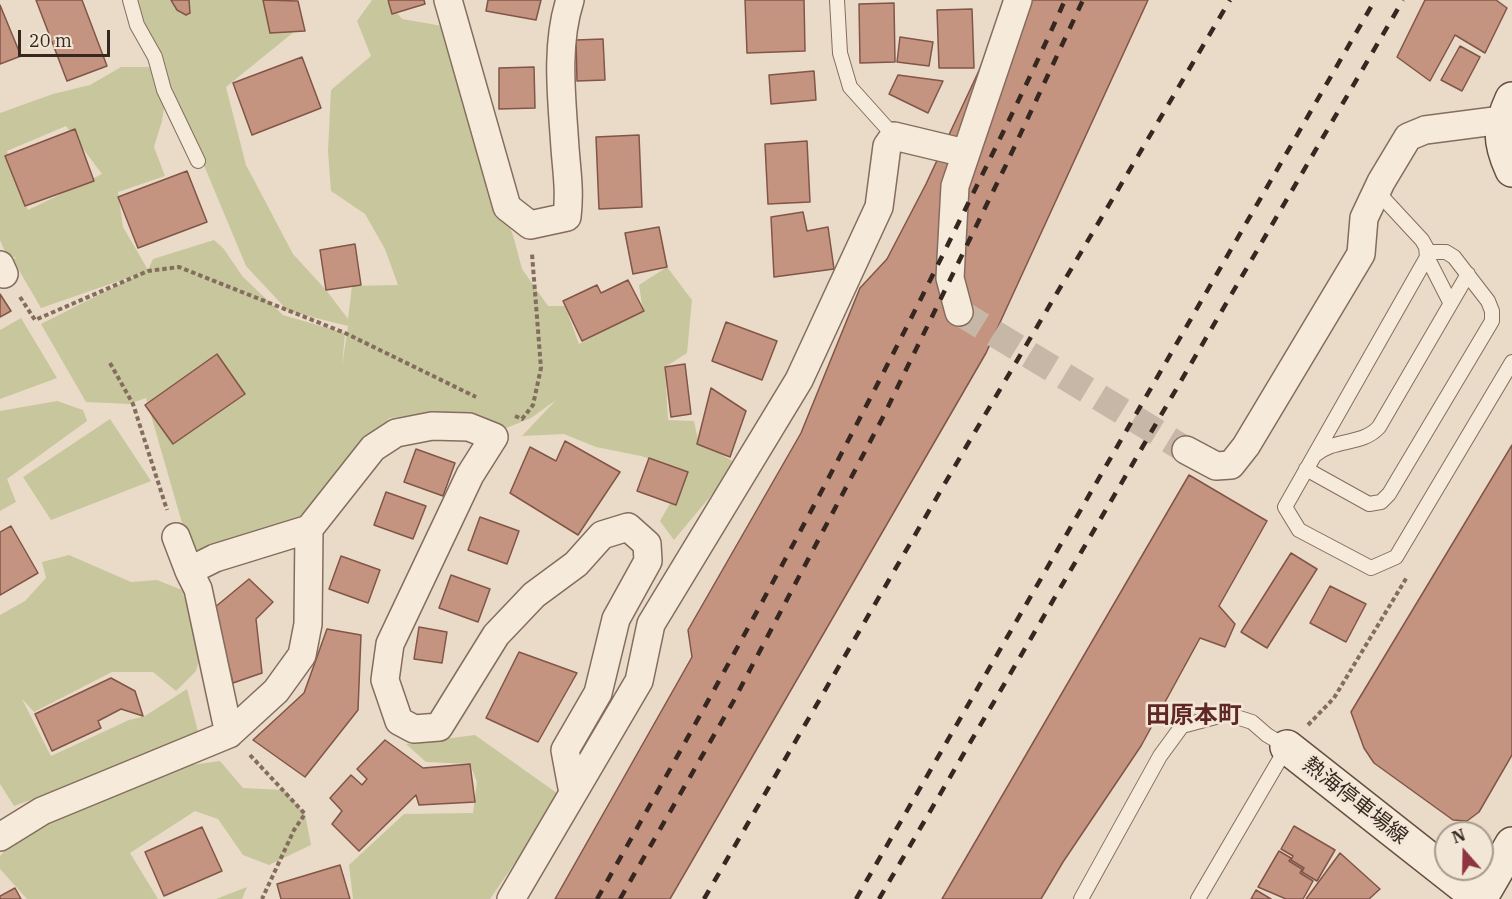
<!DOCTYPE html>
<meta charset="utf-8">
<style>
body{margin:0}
#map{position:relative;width:1512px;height:899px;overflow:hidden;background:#eadbc8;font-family:"IBM Plex Serif",serif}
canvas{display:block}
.north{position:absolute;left:1434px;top:821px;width:60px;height:60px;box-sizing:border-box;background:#f2e6d6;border:2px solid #a79a8e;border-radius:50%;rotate:340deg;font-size:16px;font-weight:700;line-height:24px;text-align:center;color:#362821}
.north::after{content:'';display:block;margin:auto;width:21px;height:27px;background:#8e3442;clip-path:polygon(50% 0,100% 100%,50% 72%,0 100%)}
.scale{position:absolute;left:18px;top:30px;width:92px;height:27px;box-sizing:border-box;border:3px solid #362821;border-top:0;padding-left:8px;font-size:18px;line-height:21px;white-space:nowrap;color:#362821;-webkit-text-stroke:4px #f2e6d6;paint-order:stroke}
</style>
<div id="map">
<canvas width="1512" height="899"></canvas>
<div class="north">N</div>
<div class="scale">20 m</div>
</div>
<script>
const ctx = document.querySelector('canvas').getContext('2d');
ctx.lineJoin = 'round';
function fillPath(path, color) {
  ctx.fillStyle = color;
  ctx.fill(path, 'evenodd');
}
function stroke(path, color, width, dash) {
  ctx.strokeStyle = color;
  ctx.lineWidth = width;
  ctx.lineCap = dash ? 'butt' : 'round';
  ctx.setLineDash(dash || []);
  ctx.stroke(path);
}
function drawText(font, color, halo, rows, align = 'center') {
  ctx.font = font + ' "IBM Plex Serif","Noto Sans JP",serif';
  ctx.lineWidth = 5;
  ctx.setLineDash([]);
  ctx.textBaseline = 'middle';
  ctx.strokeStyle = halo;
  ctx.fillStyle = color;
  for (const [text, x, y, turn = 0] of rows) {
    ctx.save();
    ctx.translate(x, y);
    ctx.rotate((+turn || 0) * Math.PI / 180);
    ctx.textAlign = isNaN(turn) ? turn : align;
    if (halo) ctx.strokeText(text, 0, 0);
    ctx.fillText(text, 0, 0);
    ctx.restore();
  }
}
fillPath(new Path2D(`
 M 135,0 L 272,0 L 300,27 L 226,87 L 246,165 L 293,254 L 326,290 L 348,319 L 352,286 L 398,285 L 385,249 L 365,214 L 331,191 L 328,151 L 331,90 L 371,56 L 357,21 L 372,0 L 386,0 L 402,19 L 442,26 L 497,196 L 513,235 L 522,269 L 548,306 L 565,306 L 579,344 L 643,311 L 639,285 L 667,267 L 692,300 L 687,353 L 665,367 L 668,420 L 694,421 L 698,440 L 732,461 L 729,474 L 674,540 L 660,521 L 688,472 L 641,456 L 596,447 L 564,434 L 522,436 L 556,400 L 531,418 L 489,435 L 423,414 L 389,418 L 380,433 L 317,504 L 298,518 L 259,532 L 195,568 L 146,398 L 129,404 L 86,402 L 41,324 L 142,273 L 41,308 L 13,260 L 16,257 L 8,258 L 0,240 L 0,113 L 53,94 L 90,85 L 121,67 L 152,67 L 166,94 L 162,121 L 154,147 L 165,176 L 118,192 L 123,227 L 148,270 L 153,259 L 214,240 L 223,248 L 243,277 L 283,315 L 345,333 L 342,366 L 348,326 L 288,311 L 246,266 ZM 66,126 L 102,174 L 28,210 L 14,178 L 7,151 Z
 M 21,318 L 57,378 L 0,399 L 0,330 Z
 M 57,401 L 83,410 L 87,421 L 7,479 L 16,502 L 0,511 L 0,411 Z
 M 110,419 L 151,481 L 51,520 L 23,477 Z
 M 69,555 L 131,582 L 157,580 L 182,590 L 203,646 L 196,671 L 176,691 L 153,672 L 112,672 L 34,712 L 22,699 L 51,756 L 129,720 L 145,716 L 187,689 L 200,739 L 14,806 L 0,784 L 0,615 L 25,601 L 46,578 L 42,562 Z
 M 475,735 L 561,796 L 490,899 L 353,899 L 349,865 L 404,814 L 473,813 L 477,782 L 470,764 L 426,762 L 406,744 Z
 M 220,761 L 243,788 L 284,790 L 305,814 L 311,845 L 269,865 L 243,855 L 218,819 L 195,811 L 130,853 L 158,899 L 27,899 L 0,869 L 0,856 L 14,841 L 64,811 L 184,766 Z
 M 247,887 L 242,899 L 216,899 Z`), '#c8c69c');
const building = new Path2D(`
 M 36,0 L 82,0 L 107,66 L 67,81 Z
 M 171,0 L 189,0 L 190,13 L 186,15 L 177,10 Z
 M 263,0 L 298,1 L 305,31 L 270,33 Z
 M 388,0 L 424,0 L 425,4 L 392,14 Z
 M 488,0 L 541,0 L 536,20 L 486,11 Z
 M 745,0 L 804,0 L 805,51 L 747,53 Z
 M 1012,0 L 1148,0 L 986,353 L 670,899 L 555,899 L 692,657 L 688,630 L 801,433 L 860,288 L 887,259 L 926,184 Z
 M 1425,0 L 1496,0 L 1507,8 L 1485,53 L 1455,35 L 1430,81 L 1397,57 Z
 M 894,3 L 895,62 L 860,63 L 859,4 Z
 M 0,5 L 21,56 L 0,64 Z
 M 972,9 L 974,68 L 939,68 L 937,10 Z
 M 900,37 L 933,42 L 929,66 L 897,62 Z
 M 603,39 L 605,80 L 577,81 L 576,40 Z
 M 1460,46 L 1480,57 L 1462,91 L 1441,80 Z
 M 302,57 L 321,108 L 252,135 L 233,83 Z
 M 534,67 L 535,108 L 499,109 L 499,68 Z
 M 814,71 L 816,100 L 771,104 L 769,75 Z
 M 898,75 L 943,81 L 928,113 L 889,94 Z
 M 75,129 L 94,181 L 25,206 L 5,156 Z
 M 639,135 L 642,207 L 599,209 L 596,137 Z
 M 807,141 L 810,202 L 768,204 L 765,144 Z
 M 187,171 L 207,222 L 138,248 L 118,197 Z
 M 803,212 L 807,231 L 828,227 L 834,269 L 774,277 L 771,217 Z
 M 659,227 L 667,267 L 633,274 L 625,233 Z
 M 355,244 L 361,285 L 326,290 L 320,250 Z
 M 628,280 L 644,311 L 582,341 L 563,301 L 597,285 L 601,293 Z
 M 0,294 L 11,311 L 0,317 Z
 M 726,322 L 777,341 L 762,380 L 712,361 Z
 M 217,354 L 245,394 L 173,444 L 145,405 Z
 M 685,364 L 691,414 L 671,417 L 665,367 Z
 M 711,388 L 746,411 L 730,457 L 697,444 Z
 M 565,441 L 620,472 L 578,535 L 510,493 L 530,447 L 556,461 Z
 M 1512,445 L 1512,755 L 1479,812 L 1467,821 L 1453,820 L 1374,763 L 1364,748 L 1351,712 Z
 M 416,449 L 455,463 L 443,496 L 404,482 Z
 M 649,458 L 688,472 L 676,505 L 637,491 Z
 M 1189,475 L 1267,521 L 1219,606 L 1235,624 L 1225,647 L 1200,638 L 1141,746 L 1063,862 L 1041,899 L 942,899 Z
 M 386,492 L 426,506 L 413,539 L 374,525 Z
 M 480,517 L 519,531 L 507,564 L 468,550 Z
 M 11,526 L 38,573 L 0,595 L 0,532 Z
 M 1291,553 L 1317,569 L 1267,648 L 1241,632 Z
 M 341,556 L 380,570 L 368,603 L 329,589 Z
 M 451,575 L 490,589 L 478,622 L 439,608 Z
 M 249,579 L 273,602 L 256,619 L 262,673 L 233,683 L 214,608 Z
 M 1330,586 L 1366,604 L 1346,642 L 1310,623 Z
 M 419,627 L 447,632 L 442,663 L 414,659 Z
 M 327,629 L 361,635 L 358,710 L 305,777 L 253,740 L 304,693 Z
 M 519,652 L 577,673 L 538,742 L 486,718 Z
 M 111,678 L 135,691 L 143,716 L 121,709 L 98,721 L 101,728 L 52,751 L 35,714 Z
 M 385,740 L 423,768 L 470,764 L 475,802 L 419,805 L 416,795 L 359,851 L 332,824 L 342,811 L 330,798 L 351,775 L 362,785 L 367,779 L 357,769 Z
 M 1294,826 L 1335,850 L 1317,881 L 1302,872 L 1304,868 L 1291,860 L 1293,856 L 1281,849 Z
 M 202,827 L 222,871 L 164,896 L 145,852 Z
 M 1279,851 L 1291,858 L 1289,861 L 1302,869 L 1300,873 L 1313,881 L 1303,899 L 1286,899 L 1258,887 Z
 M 1340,853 L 1380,889 L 1369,899 L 1306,899 Z
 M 340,865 L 350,899 L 281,899 L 277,884 Z
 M 15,888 L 21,899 L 0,899 L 0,896 Z
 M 1256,890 L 1271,899 L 1251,899 Z`);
fillPath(building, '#c59481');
stroke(building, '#815547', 1.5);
stroke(new Path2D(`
 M 959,312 L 1186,450`), '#c6b7a7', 27, [27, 14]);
const lane = new Path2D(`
 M 130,0 L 137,25 L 155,57 L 164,90 L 198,161
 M 837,0 L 840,53 L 850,87 L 894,136
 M 1380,186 L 1384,199 L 1422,240 L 1426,247 L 1427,257 L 1450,302
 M 1315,455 C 1334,438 1362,446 1379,427 L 1468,274
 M 1306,469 L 1369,504 L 1381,502 L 1389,494 L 1492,321 L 1492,311 L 1488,301 L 1454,257 L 1446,252 L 1433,252 L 1427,257 L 1285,507 L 1299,530 L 1371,568 L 1396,557 L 1512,362
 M 1081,899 L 1160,756 L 1182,726 L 1227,714 L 1252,722 L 1267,735 L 1287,747 L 1198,899`);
const street = new Path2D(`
 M 448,0 L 507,207 L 530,225 L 567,217 C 570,191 567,174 565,148 C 562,100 555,46 570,0
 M 0,265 L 4,274
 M 959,312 L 950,278 L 955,186 L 1018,0
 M 1186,450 L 1216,466 L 1231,465 L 1246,446 L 1361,254 L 1364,218 L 1381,182 L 1408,137 L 1425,130 L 1502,120
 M 176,537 L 189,571 L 215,558 L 309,529 L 373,448 L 396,433 L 432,426 L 469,427 L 494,437 L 470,475 L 390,644 L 385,680 L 399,721 L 414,729 L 439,727 L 496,635 L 534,595 L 576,564 L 602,535 L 628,527 L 647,544 L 648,561 L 616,619 L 598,693 L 565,750 L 573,793
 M 189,571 L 198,589 L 229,734
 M 0,837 L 42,811 L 229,734 L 276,691 L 302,655 L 308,624 L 309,529
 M 511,899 L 639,681 L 651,624 L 799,380 L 879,207 L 887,146 L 894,136 L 965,153`);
const secondary = new Path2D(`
 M 1512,99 C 1499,127 1499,141 1512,170
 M 1287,747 L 1480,899
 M 1480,899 L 1512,844`);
stroke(lane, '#846d5e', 16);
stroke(street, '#846d5e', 30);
stroke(secondary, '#664f41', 36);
stroke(new Path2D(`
 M 20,297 L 35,320 L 148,271 L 179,267 L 345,333 L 476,397
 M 110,363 L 133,404 L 167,510
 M 515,416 L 522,419 L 533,405 L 541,368 L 532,254
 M 1308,725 L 1334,698 L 1407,577
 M 250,755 L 305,814 L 294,830 L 262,899`), '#846d5e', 4, [4.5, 3]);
stroke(lane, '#f6eada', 14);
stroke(street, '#f6eada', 27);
stroke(secondary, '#f6eada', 33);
stroke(new Path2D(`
 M 597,899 C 721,680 842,460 953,234 C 991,157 1030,79 1065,0
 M 620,899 L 733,702 L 882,419 L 1005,167 L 1083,0
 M 704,899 L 966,447 L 1230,0
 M 856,899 L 1375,0
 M 879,899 L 1403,0`), '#362821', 4.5, [10, 10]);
drawText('21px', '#362821', '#f2e6d6', [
 ["熱海停車場線",1355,801,38]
]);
drawText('bold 24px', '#5f2824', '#f2e6d6', [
 ["田原本町",1194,716]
]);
</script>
